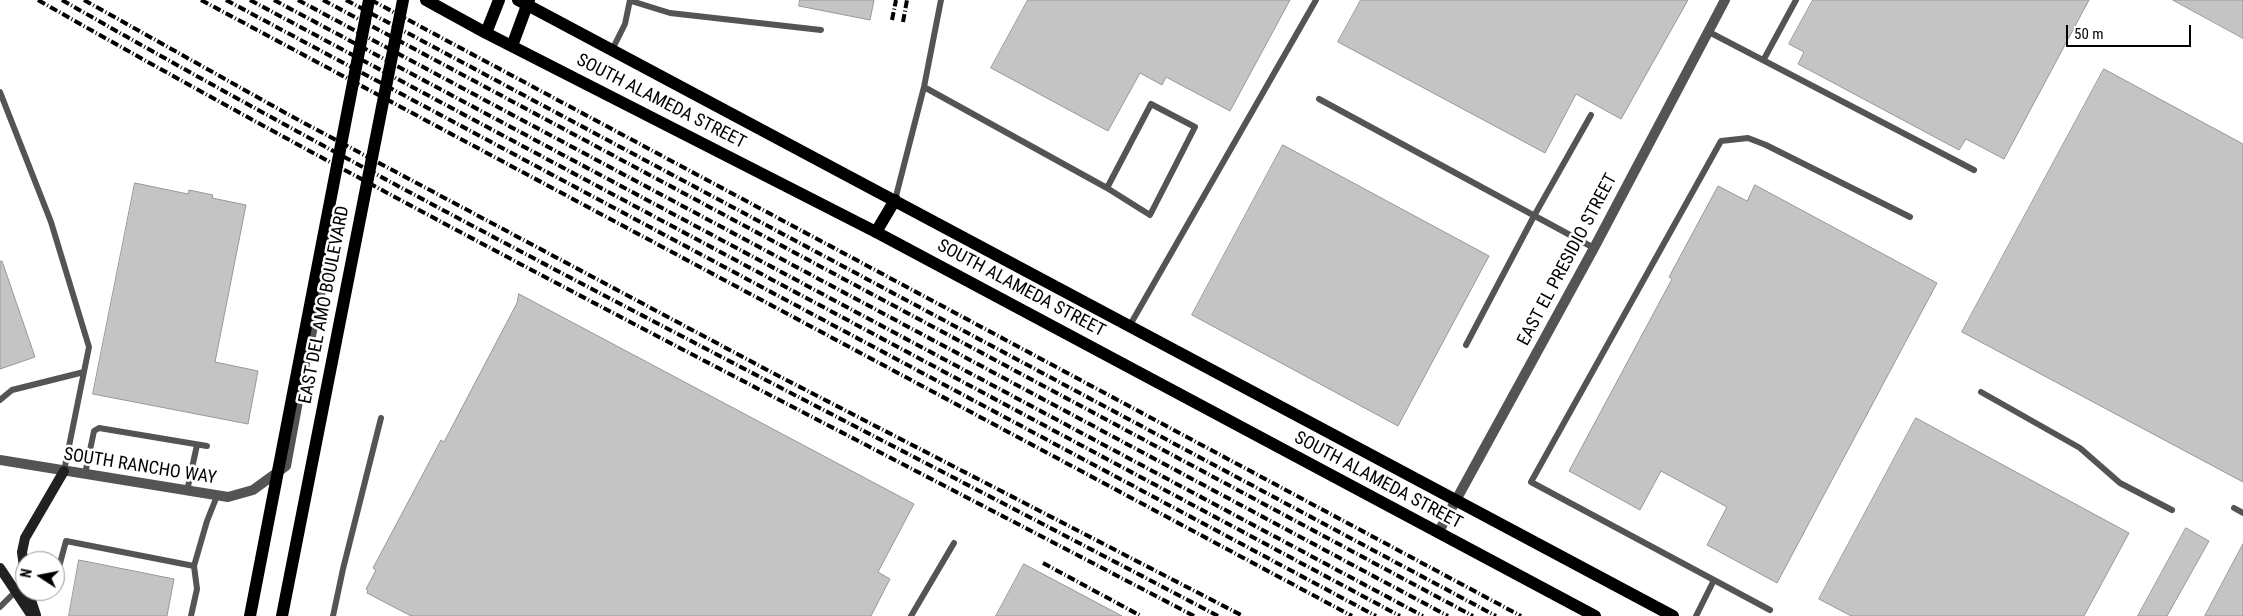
<!DOCTYPE html>
<style>
body{margin:0}
#map{position:relative;width:2243px;height:616px;overflow:hidden;background:#fff;font-family:"Roboto Condensed",sans-serif}
canvas{display:block}
.north{position:absolute;left:15px;top:551px;width:50px;height:50px;box-sizing:border-box;background:#fff;border:1px solid #999;border-radius:50%;rotate:281deg;font-size:14px;font-weight:700;line-height:20px;text-align:center;color:#000}
.north::after{content:'';display:block;margin:auto;width:18px;height:22px;background:#000;clip-path:polygon(50% 0,100% 100%,50% 72%,0 100%)}
.scale{position:absolute;left:2066px;top:25px;width:125px;height:22px;box-sizing:border-box;border:2px solid #000;border-top:0;padding-left:6px;font-size:15px;line-height:18px;white-space:nowrap;color:#000;-webkit-text-stroke:4px #fff;paint-order:stroke}
</style>
<div id="map">
<canvas width="2243" height="616"></canvas>
<div class="north">N</div>
<div class="scale">50 m</div>
</div>
<script>
const ctx = document.querySelector('canvas').getContext('2d');
ctx.lineJoin = 'round';
function fillPath(path, color) {
  ctx.fillStyle = color;
  ctx.fill(path, 'evenodd');
}
function stroke(path, color, width, dash) {
  ctx.strokeStyle = color;
  ctx.lineWidth = width;
  ctx.lineCap = dash ? 'butt' : 'round';
  ctx.setLineDash(dash || []);
  ctx.stroke(path);
}
function drawText(font, color, halo, rows, align = 'center') {
  ctx.font = font + ' "Roboto Condensed",sans-serif';
  ctx.lineWidth = 5;
  ctx.setLineDash([]);
  ctx.textBaseline = 'middle';
  ctx.strokeStyle = halo;
  ctx.fillStyle = color;
  for (const [text, x, y, turn = 0] of rows) {
    ctx.save();
    ctx.translate(x, y);
    ctx.rotate((+turn || 0) * Math.PI / 180);
    ctx.textAlign = isNaN(turn) ? turn : align;
    if (halo) ctx.strokeText(text, 0, 0);
    ctx.fillText(text, 0, 0);
    ctx.restore();
  }
}
const building = new Path2D(`
 M 800,0 L 874,0 L 870,20 L 799,6 Z
 M 1028,0 L 1290,0 L 1230,111 L 1166,77 L 1162,85 L 1140,73 L 1108,131 L 991,68 Z
 M 1361,0 L 1688,0 L 1621,119 L 1576,94 L 1545,153 L 1338,42 Z
 M 1813,0 L 2089,0 L 2004,159 L 1966,139 L 1959,150 L 1798,64 L 1804,52 L 1789,44 Z
 M 2173,0 L 2243,0 L 2243,38 Z
 M 2104,69 L 2243,144 L 2243,482 L 1962,332 Z
 M 1283,145 L 1489,256 L 1398,426 L 1192,315 Z
 M 135,183 L 188,194 L 189,190 L 213,195 L 212,198 L 246,205 L 215,362 L 258,371 L 248,424 L 93,394 Z
 M 1755,185 L 1937,283 L 1777,583 L 1707,545 L 1727,507 L 1661,471 L 1640,510 L 1569,471 L 1672,279 L 1669,277 L 1718,186 L 1747,201 Z
 M 2,261 L 35,357 L 0,369 L 0,262 Z
 M 519,294 L 914,504 L 878,572 L 890,579 L 871,616 L 411,616 L 367,593 L 368,590 L 366,589 L 376,570 L 373,568 L 441,440 L 444,442 L 517,303 Z
 M 1916,418 L 2129,533 L 2084,616 L 1851,616 L 1819,599 Z
 M 2186,528 L 2209,541 L 2167,616 L 2138,616 Z
 M 2243,544 L 2243,616 L 2205,616 Z
 M 79,560 L 174,579 L 167,616 L 69,616 Z
 M 1024,564 L 1122,616 L 996,616 Z`);
fillPath(building, '#c4c4c4');
stroke(building, '#989898', 1);
stroke(new Path2D(`
 M 631,1 L 670,13 L 821,30
 M 1709,32 L 1974,170
 M 612,50 L 625,24 L 630,0
 M 1764,59 L 1796,0
 M 924,87 L 941,0
 M 0,92 L 51,222 L 89,347 L 64,471
 M 1319,99 L 1594,248
 M 895,200 L 924,87 L 1107,188 L 1151,104 L 1195,127 L 1150,215 L 1107,188
 M 1130,325 L 1316,0
 M 1466,345 L 1534,216 L 1591,115
 M 1981,392 L 2080,448 L 2120,483 L 2172,510
 M 0,400 L 12,390 L 84,372
 M 85,474 L 94,431 L 99,428 L 207,446
 M 187,491 L 197,445
 M 2234,508 L 2243,513
 M 55,582 L 66,541 L 194,566
 M 0,607 L 15,592
 M 1770,610 L 1531,482 L 1721,141 L 1748,138 L 1766,145 L 1910,217
 M 191,616 L 197,589 L 194,566 L 207,521 L 217,496
 M 333,616 L 343,569 L 381,418
 M 911,616 L 954,543
 M 1696,616 L 1714,580`), '#545454', 6);
stroke(new Path2D(`
 M 0,460 L 228,497 L 253,490 L 286,466 L 306,358 L 324,278
 M 1438,533 L 1594,248 L 1725,0`), '#545454', 10);
stroke(new Path2D(`
 M 0,568 L 32,616
 M 25,575 L 22,552 L 25,538 L 64,471
 M 28,591 L 36,615`), '#212121', 10);
stroke(new Path2D(`
 M 426,0 L 486,33 L 876,232 L 1595,616
 M 518,0 L 1673,616
 M 486,33 L 499,0
 M 512,46 L 529,0
 M 876,232 L 895,200
 M 250,616 L 369,0
 M 282,616 L 403,0`), '#000', 12);
stroke(new Path2D(`
 M 38,0 C 417,216 807,413 1194,616
 M 62,0 C 441,217 832,412 1218,616
 M 84,0 L 291,116 L 771,372 L 1243,616
 M 201,0 L 1352,616
 M 226,0 L 1376,616
 M 250,0 L 1400,616
 M 274,0 L 1423,616
 M 298,0 L 1448,616
 M 323,0 L 1473,616
 M 346,0 L 1496,616
 M 371,0 L 1521,616
 M 892,20 L 896,0
 M 903,22 L 907,0
 M 1043,563 L 1141,616`), '#000', 4, [8, 2.5, 1, 2.5]);
drawText('18px', '#000', '#fff', [
 ["SOUTH ALAMEDA STREET",661,102,27],
 ["EAST EL PRESIDIO STREET",1568,260,-62],
 ["SOUTH ALAMEDA STREET",1021,289,28],
 ["EAST DEL AMO BOULEVARD",325,305,-79],
 ["SOUTH RANCHO WAY",140,467,9],
 ["SOUTH ALAMEDA STREET",1378,481,28]
]);
</script>
